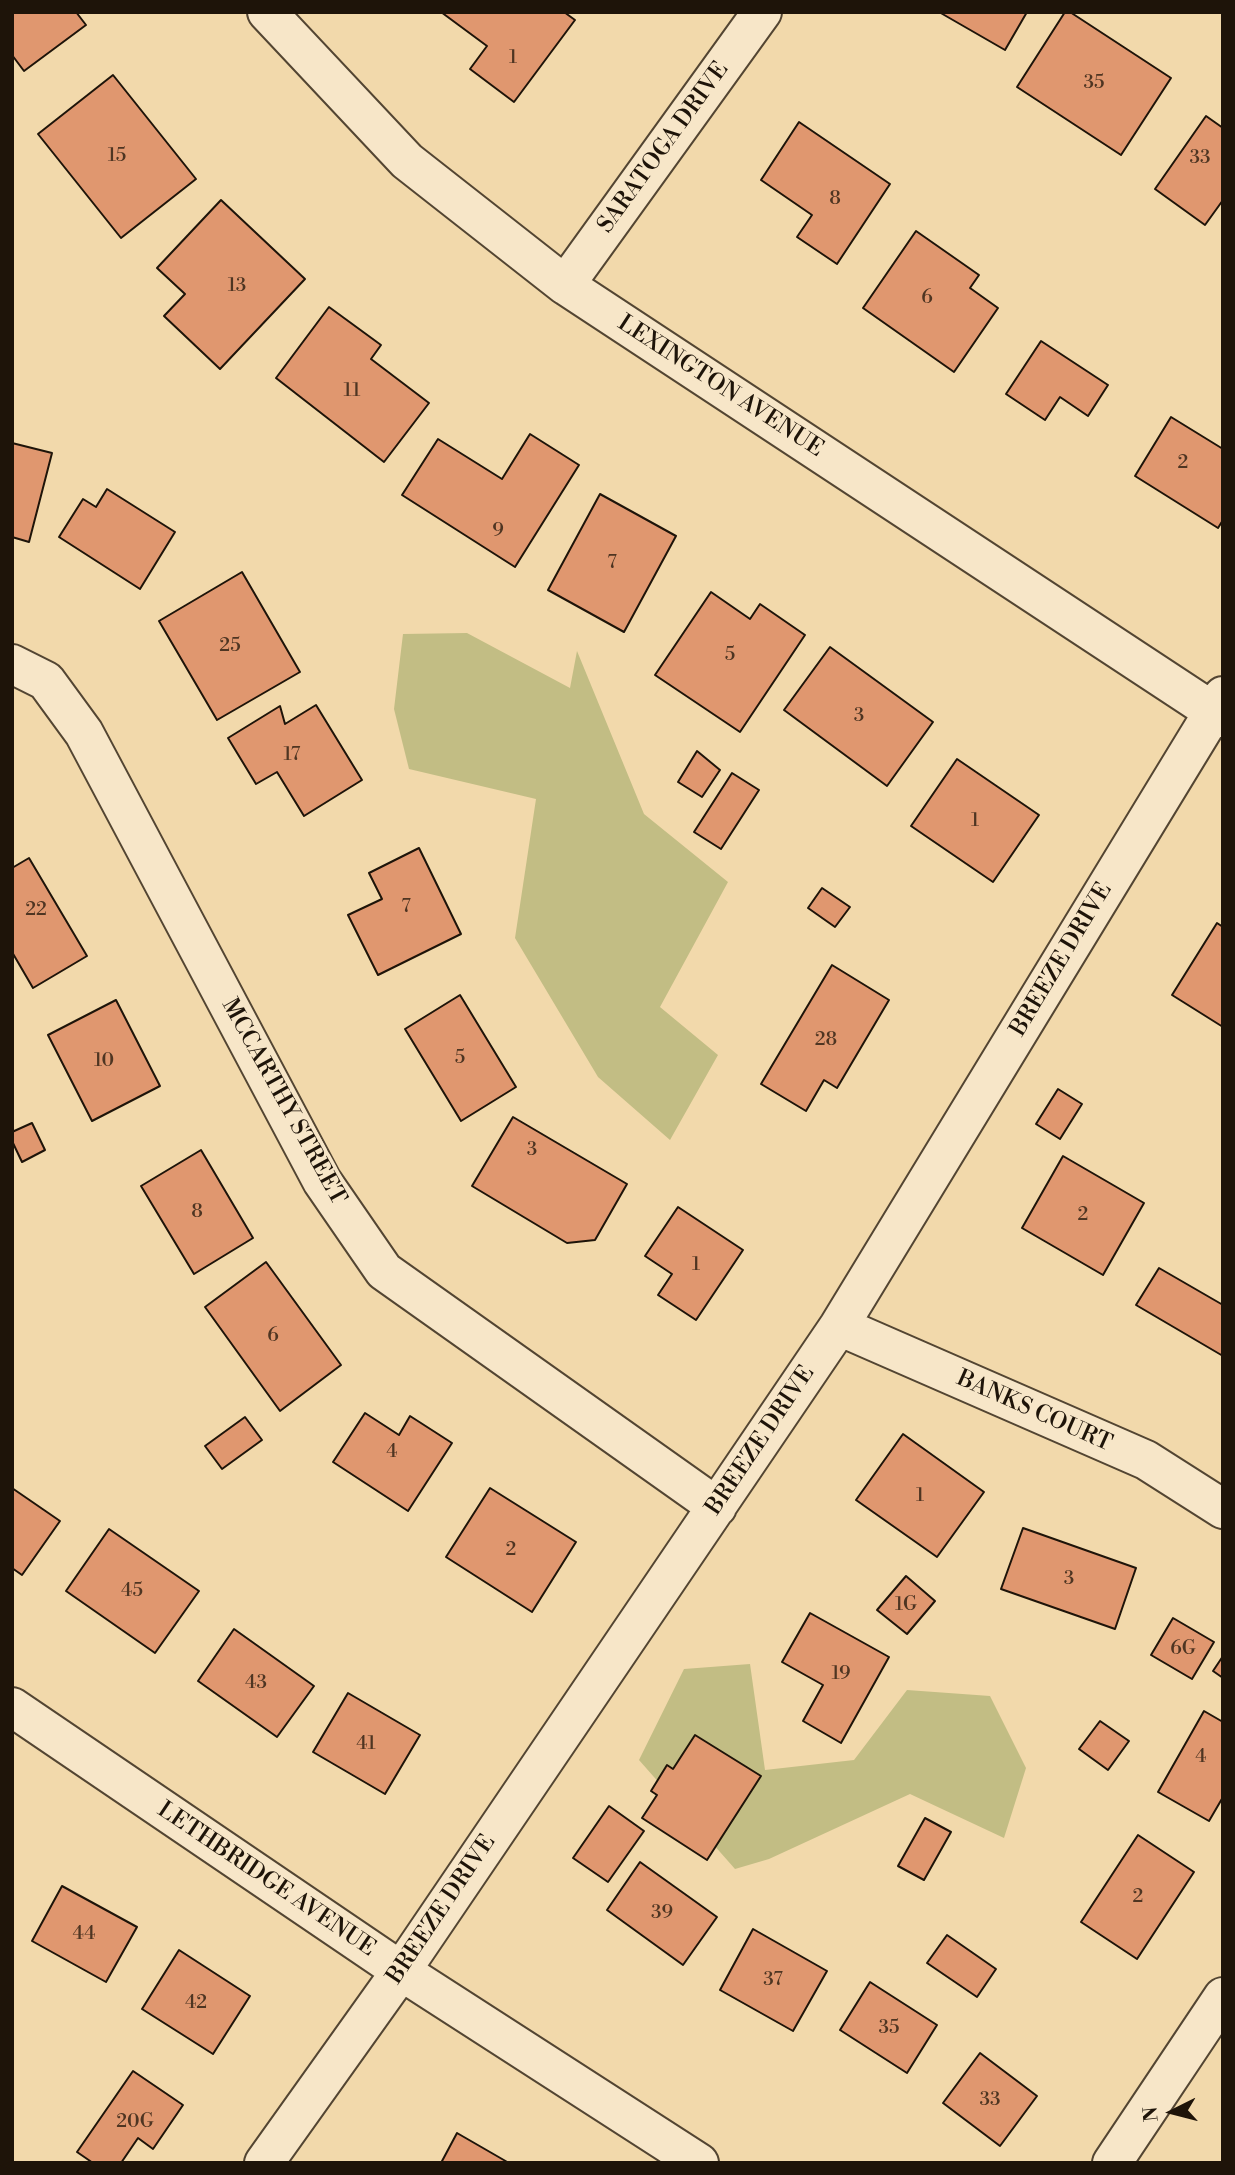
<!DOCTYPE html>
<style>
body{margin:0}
#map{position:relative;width:1235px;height:2175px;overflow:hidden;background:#f2d9ab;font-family:"Libre Bodoni",serif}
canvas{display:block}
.frame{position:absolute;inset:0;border:14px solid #1e1409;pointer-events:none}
.north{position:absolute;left:1137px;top:2077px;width:70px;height:70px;-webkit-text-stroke:5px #f7e6c8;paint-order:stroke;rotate:264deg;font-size:19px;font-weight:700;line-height:28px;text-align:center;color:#1e1409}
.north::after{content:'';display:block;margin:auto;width:24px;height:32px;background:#1e1409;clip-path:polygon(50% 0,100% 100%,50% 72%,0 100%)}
</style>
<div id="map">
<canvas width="1235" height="2175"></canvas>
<div class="frame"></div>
<div class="north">N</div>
</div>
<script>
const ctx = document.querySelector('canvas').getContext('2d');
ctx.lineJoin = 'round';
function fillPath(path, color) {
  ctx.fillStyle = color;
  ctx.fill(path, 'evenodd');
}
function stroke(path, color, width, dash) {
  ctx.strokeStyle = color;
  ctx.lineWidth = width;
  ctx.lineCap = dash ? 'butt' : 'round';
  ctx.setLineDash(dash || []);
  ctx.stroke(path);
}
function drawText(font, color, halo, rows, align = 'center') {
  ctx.font = font + ' "Libre Bodoni",serif';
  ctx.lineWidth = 7;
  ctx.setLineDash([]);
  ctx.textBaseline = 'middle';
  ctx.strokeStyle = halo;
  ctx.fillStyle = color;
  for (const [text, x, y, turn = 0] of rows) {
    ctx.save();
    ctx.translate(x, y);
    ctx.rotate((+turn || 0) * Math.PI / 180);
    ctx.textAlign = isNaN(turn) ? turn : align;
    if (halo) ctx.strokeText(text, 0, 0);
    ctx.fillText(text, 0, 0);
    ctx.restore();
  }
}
fillPath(new Path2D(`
 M 467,633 L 570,688 L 577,651 L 644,814 L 728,882 L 660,1007 L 718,1055 L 670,1140 L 598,1077 L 515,938 L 536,799 L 409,769 L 394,709 L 403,634 Z
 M 750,1664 L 765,1770 L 854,1760 L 907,1690 L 990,1696 L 1026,1768 L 1004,1838 L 910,1794 L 769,1859 L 735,1869 L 639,1760 L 684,1669 Z`), '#c2bd84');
const building = new Path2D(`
 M 12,12 L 76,12 L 86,25 L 24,71 L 12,55 Z
 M 441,12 L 564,12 L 575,20 L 514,102 L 470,69 L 487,46 Z
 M 939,12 L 1027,12 L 1005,50 Z
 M 1065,12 L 1070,12 L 1171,78 L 1121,155 L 1017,87 Z
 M 113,75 L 196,179 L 121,238 L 38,134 Z
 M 1206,116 L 1223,128 L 1223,200 L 1205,225 L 1155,189 Z
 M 799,122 L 890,184 L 837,264 L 797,237 L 812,215 L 761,180 Z
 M 221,200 L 305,279 L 220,369 L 164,316 L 185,294 L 157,268 Z
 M 916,231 L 979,275 L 970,288 L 998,308 L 954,372 L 863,308 Z
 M 329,307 L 381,345 L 371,359 L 429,403 L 384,462 L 276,378 Z
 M 1041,341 L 1108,385 L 1088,416 L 1060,397 L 1045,420 L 1006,394 Z
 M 1171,417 L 1223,449 L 1223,520 L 1218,528 L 1135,476 Z
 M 530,434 L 579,465 L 515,567 L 402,495 L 438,439 L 502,479 Z
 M 12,443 L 52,453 L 29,542 L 12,537 Z
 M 107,489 L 175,532 L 140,589 L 59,537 L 83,499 L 96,507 Z
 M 600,494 L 676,536 L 624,632 L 548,590 Z
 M 242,572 L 300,672 L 217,720 L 159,621 Z
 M 711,592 L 750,619 L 760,604 L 805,635 L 740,732 L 655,675 Z
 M 830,647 L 933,722 L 887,786 L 784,710 Z
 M 316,705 L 362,780 L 304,816 L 277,772 L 256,784 L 228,738 L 280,706 L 285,724 Z
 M 697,751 L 720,770 L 702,797 L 678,782 Z
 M 957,759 L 1039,815 L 993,882 L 911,826 Z
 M 732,773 L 759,790 L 721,849 L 694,832 Z
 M 419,848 L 461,934 L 378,975 L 348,915 L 382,899 L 369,873 Z
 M 29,858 L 87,956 L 33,988 L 12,952 L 12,868 Z
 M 822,888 L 850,907 L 835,927 L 808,908 Z
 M 1217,923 L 1223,927 L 1223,1027 L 1172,995 Z
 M 832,965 L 889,1000 L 837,1088 L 824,1080 L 806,1111 L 761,1084 Z
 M 460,995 L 516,1087 L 461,1121 L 405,1029 Z
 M 116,1000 L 160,1086 L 92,1121 L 48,1035 Z
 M 1058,1089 L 1082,1104 L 1060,1139 L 1036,1124 Z
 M 513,1117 L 627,1184 L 595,1240 L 567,1243 L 472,1186 Z
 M 32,1123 L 45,1150 L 22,1162 L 12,1141 L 12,1132 Z
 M 201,1150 L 253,1238 L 194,1274 L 141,1186 Z
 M 1063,1156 L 1144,1203 L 1103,1275 L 1022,1228 Z
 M 678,1207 L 743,1250 L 696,1320 L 658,1295 L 672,1274 L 645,1256 Z
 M 266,1262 L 341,1365 L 280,1411 L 205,1307 Z
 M 1159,1268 L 1223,1305 L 1223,1356 L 1136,1305 Z
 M 365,1413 L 399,1435 L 410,1416 L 452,1443 L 408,1511 L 333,1462 Z
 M 245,1417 L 262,1440 L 222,1469 L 205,1446 Z
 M 903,1434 L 984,1492 L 937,1557 L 856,1500 Z
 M 12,1488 L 60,1521 L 22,1575 L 12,1568 Z
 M 490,1488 L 576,1542 L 532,1612 L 446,1557 Z
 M 1023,1528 L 1136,1568 L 1115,1629 L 1001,1589 Z
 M 109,1529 L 199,1591 L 155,1653 L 66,1591 Z
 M 906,1576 L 935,1601 L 907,1634 L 877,1610 Z
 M 810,1613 L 889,1657 L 841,1743 L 803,1721 L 823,1685 L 782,1662 Z
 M 1173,1618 L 1214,1642 L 1192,1679 L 1151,1655 Z
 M 234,1629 L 314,1686 L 277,1737 L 198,1681 Z
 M 1223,1656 L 1223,1678 L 1213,1671 Z
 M 348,1693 L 420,1735 L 385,1794 L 313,1752 Z
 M 1204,1711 L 1223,1722 L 1223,1797 L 1209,1821 L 1158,1792 Z
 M 1100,1721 L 1129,1741 L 1108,1770 L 1079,1749 Z
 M 695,1735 L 761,1776 L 707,1860 L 642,1818 L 657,1795 L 651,1791 L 667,1765 L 673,1769 Z
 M 609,1806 L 644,1831 L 608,1882 L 573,1858 Z
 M 925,1818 L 951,1832 L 924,1880 L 898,1866 Z
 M 1138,1835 L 1194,1872 L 1137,1959 L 1081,1922 Z
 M 640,1862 L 717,1917 L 683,1965 L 607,1910 Z
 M 62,1886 L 137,1927 L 106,1982 L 32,1941 Z
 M 753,1929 L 827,1971 L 793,2031 L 720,1990 Z
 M 947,1935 L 996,1969 L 977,1997 L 927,1963 Z
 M 179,1950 L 250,1996 L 213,2054 L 142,2009 Z
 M 870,1982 L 937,2025 L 907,2073 L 840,2030 Z
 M 980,2053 L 1037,2096 L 1000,2146 L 943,2103 Z
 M 133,2071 L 183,2105 L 153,2149 L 138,2138 L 121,2163 L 93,2163 L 77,2152 Z
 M 457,2133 L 509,2163 L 441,2163 Z`);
fillPath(building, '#e0976f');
stroke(building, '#1e1409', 2);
const minor = new Path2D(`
 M 267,12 L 407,161 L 565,285 L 1223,718
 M 565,285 L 762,12
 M 12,664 L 46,681 L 84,733 L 322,1181 L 384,1271 L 717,1507
 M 839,1326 L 1146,1460 L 1223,1509
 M 12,1707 L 401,1971 L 699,2163
 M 264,2163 L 401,1971 L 839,1326 L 1223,696
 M 1112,2163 L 1223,1997`);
stroke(minor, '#534532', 42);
stroke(minor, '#f7e6c8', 38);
drawText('19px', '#4e3522', null, [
 ["1",513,58],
 ["35",1094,83],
 ["15",117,156],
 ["33",1200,158],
 ["8",835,199],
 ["13",237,286],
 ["6",927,298],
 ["11",352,391],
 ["2",1183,463],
 ["9",498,531],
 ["7",612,563],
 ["25",230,646],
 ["5",730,655],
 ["3",859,716],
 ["17",292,755],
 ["1",975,821],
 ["7",406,907],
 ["22",36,910],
 ["28",826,1040],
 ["5",460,1058],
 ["10",104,1061],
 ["3",532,1150],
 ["8",197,1212],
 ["2",1083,1215],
 ["1",696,1265],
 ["6",273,1336],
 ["4",392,1452],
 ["1",920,1496],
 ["2",511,1550],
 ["3",1069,1579],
 ["45",132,1591],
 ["1G",906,1605],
 ["6G",1183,1649],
 ["19",841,1674],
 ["43",256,1683],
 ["41",366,1744],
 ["4",1201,1757],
 ["2",1138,1897],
 ["39",662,1913],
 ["44",84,1934],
 ["37",773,1980],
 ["42",196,2003],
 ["35",889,2028],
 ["33",990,2100],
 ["20G",135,2122]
]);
drawText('23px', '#1e1409', '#f7e6c8', [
 ["SARATOGA DRIVE",664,148,-54],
 ["LEXINGTON AVENUE",720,387,33],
 ["BREEZE DRIVE",1062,960,-59],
 ["MCCARTHY STREET",283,1102,61],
 ["BANKS COURT",1034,1412,24],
 ["BREEZE DRIVE",761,1441,-56],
 ["LETHBRIDGE AVENUE",266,1880,34],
 ["BREEZE DRIVE",442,1910,-56]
]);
</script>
